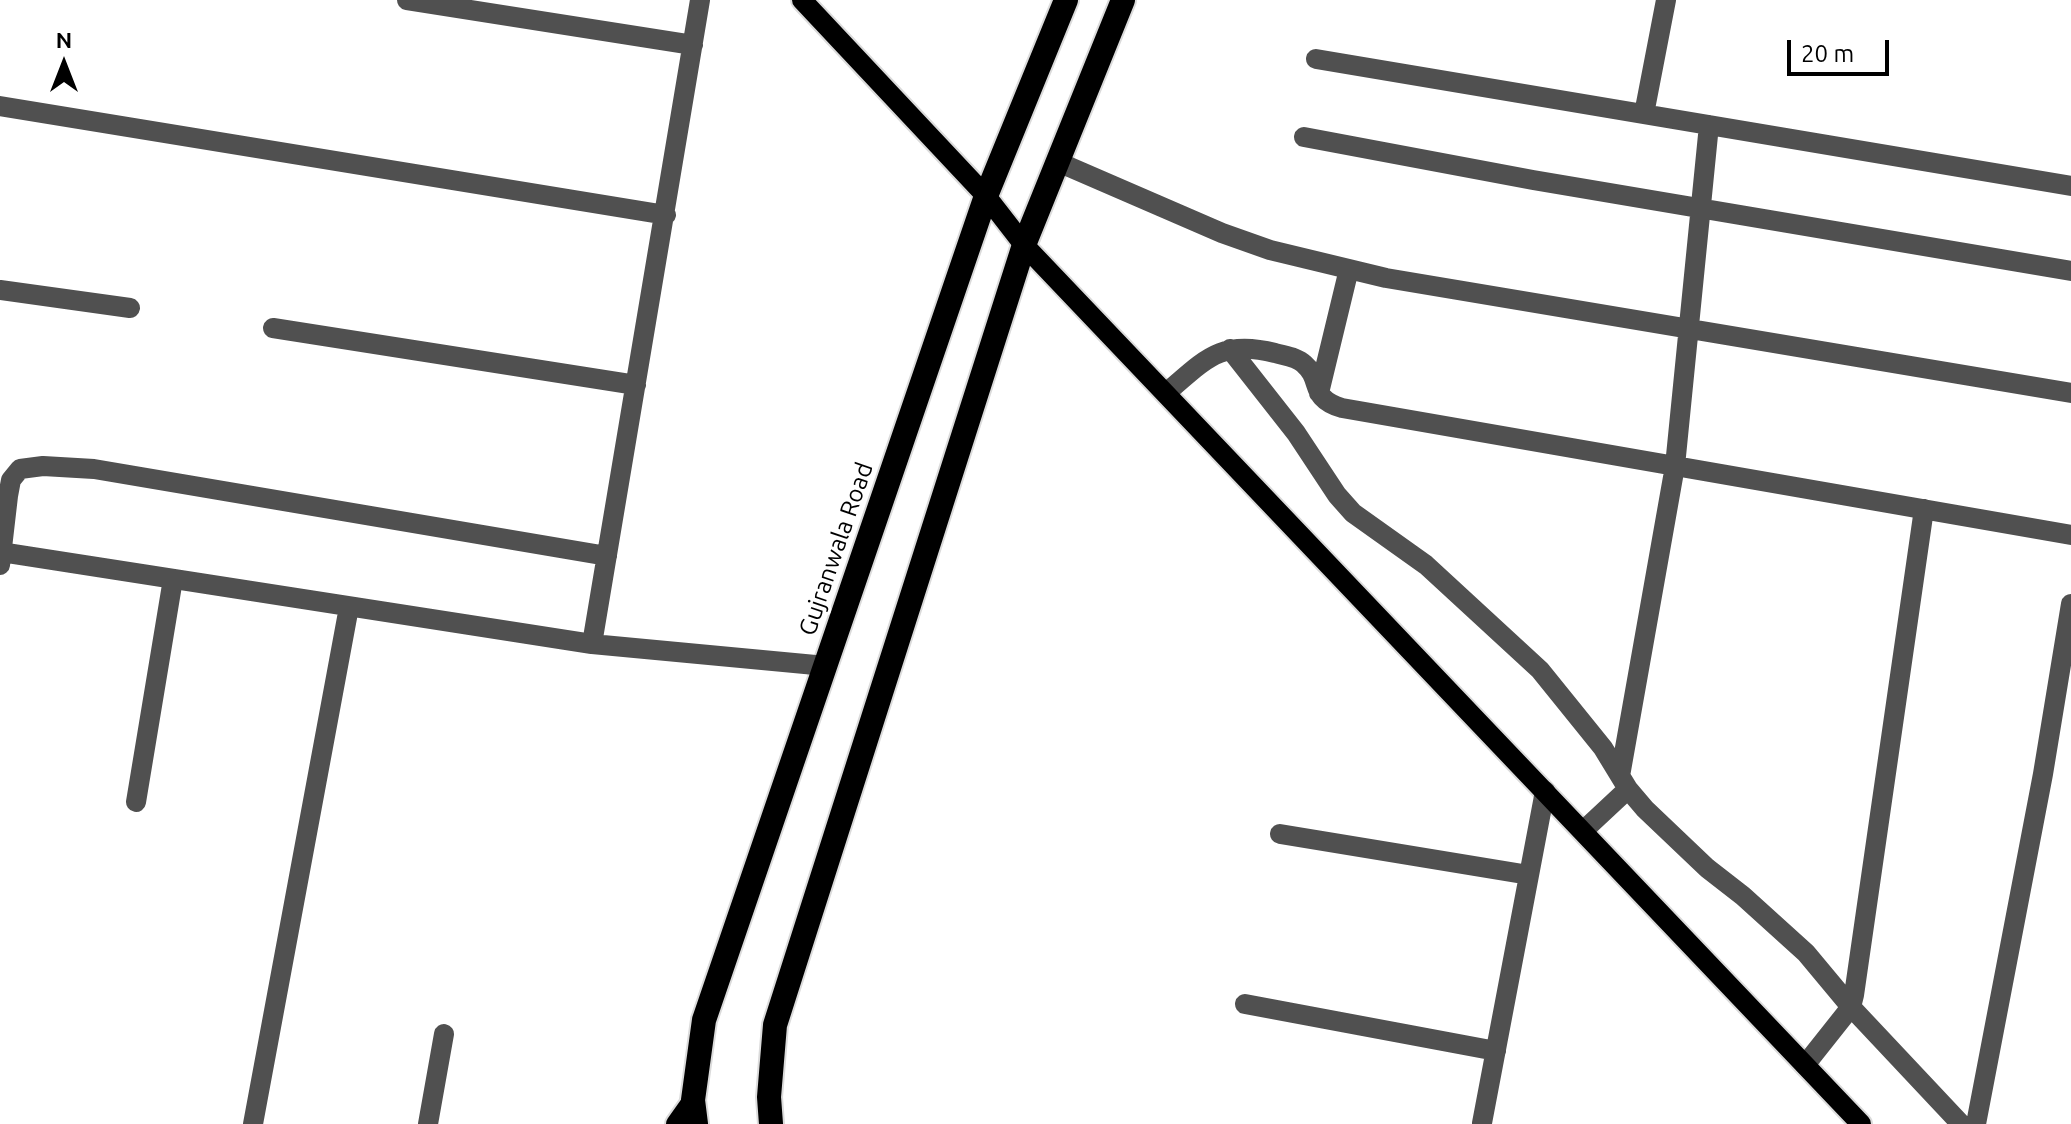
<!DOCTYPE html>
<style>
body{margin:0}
#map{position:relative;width:2071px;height:1124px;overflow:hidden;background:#fff;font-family:Ubuntu,sans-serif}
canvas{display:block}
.north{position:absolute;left:24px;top:24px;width:80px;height:80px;-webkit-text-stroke:6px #fff;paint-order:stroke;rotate:0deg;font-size:22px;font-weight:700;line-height:32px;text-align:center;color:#000}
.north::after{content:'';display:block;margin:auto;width:28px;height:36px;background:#000;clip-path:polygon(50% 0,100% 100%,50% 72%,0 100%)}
.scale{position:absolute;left:1787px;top:40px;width:102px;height:36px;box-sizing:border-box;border:4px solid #000;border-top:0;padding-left:10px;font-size:24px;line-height:28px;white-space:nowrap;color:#000;-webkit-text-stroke:6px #fff;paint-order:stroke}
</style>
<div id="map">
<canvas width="2071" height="1124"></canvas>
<div class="north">N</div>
<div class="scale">20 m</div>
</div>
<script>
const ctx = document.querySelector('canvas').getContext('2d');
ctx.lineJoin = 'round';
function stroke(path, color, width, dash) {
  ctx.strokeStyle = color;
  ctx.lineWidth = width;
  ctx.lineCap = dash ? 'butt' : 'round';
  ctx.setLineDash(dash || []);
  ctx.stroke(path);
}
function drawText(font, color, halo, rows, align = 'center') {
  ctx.font = font + ' Ubuntu,sans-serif';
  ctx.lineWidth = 6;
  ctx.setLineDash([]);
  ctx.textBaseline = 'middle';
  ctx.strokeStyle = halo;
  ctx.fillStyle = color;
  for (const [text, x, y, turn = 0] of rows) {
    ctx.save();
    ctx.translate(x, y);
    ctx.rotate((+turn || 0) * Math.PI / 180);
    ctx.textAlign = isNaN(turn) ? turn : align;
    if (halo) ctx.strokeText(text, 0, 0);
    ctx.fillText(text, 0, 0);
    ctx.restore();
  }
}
const major = new Path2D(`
 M 802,0 L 986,196 L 1024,245 L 1861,1124
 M 676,1124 L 693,1100`);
const highway = new Path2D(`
 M 696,1124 L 693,1100 L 704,1020 L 986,196 L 1066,0
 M 771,1124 L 769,1097 L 775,1025 L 1024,245 L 1123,0`);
stroke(major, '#dbdbdb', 24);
stroke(highway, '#dbdbdb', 28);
stroke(new Path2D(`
 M 407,0 L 693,45
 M 1316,59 L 2071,186
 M 0,106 L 666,215
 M 1644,114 L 1666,0
 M 1304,137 L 1533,180 L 2071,271
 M 1058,162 L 1222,233 L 1270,250 L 1386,278 L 2071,393
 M 0,290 L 130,308
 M 273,328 L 636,385
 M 1230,349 L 1296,433 L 1337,495 L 1353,513 L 1426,565 L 1540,670 L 1603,748 L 1628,789 L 1645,809 L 1707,868 L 1743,896 L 1806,953 L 1851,1007 L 1961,1124
 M 1166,393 C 1205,360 1220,339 1275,353 C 1285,356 1297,357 1304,364 C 1323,380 1308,398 1342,408 L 2071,535
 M 1319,393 L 1349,269
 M 0,552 L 592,644 L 826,666
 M 0,565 L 8,496 L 11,480 L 20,469 L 43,466 L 94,469 L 607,556
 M 592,644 L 700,0
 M 1620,776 L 1675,466 L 1709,125
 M 136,802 L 173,579
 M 1583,831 L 1628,789
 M 1280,834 L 1529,875
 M 1245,1004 L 1496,1051
 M 1805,1065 L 1851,1007 L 1854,995 L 1924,509
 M 1482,1123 L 1545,791
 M 253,1124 L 349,607
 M 428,1124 L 444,1034
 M 1976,1124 L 2043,774 L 2071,604`), '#505050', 20);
stroke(major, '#000', 20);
stroke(highway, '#000', 24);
drawText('24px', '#000', '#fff', [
 ["Gujranwala Road",836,549,-71]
]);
</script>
